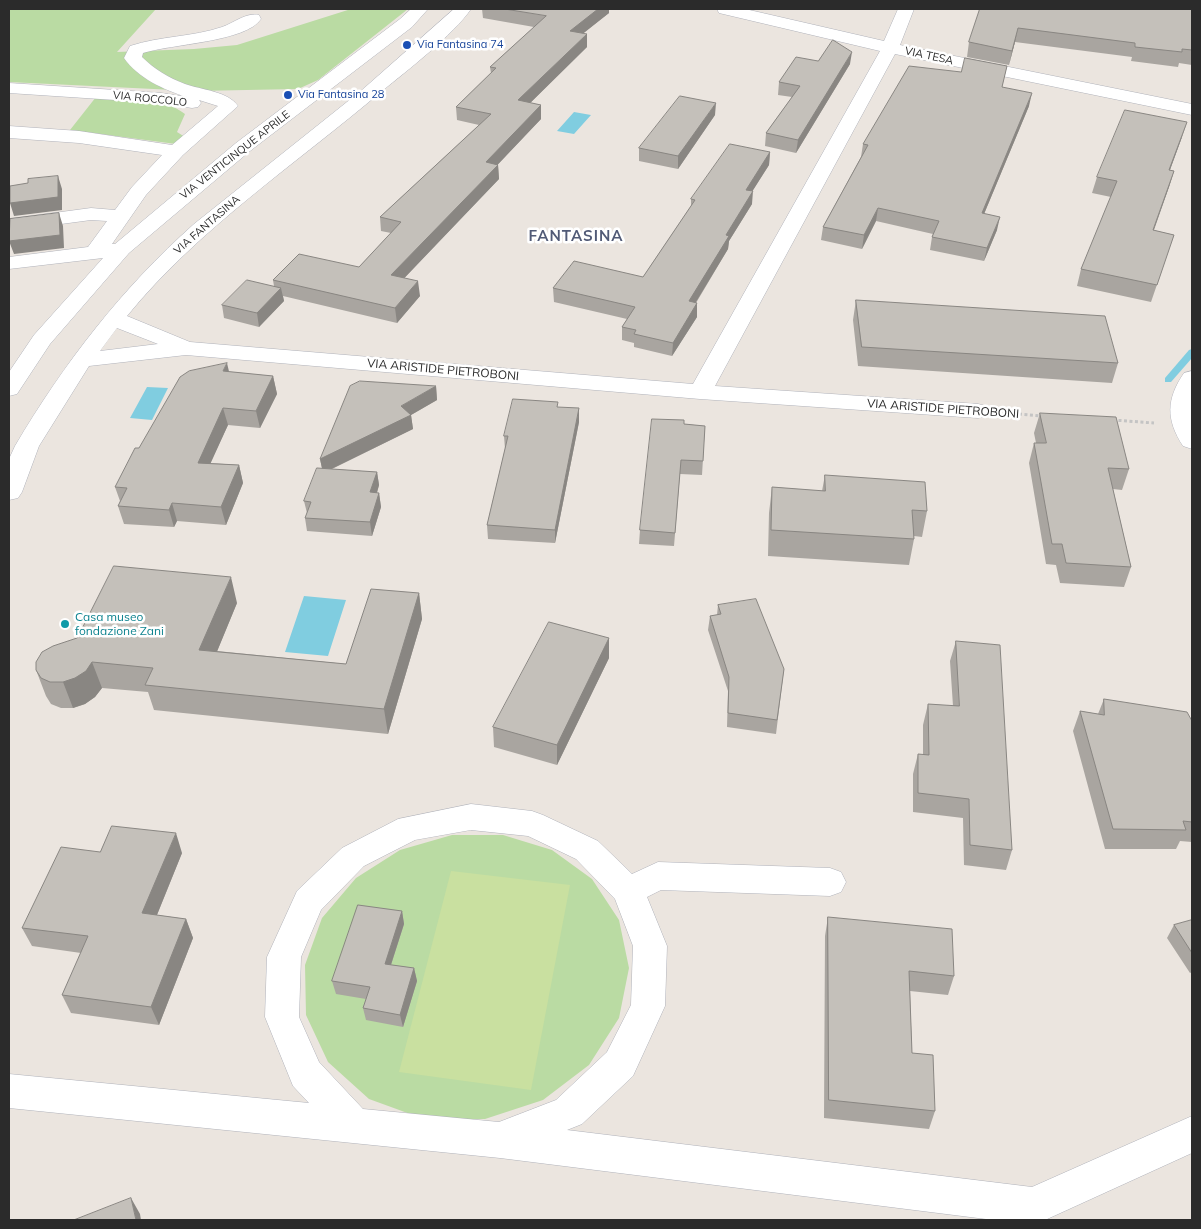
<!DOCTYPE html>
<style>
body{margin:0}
#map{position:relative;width:1201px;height:1229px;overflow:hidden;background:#ebe5df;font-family:Mulish,sans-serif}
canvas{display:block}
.frame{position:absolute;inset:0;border:10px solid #2b2b2b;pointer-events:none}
</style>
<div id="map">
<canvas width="1201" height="1229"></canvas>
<div class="frame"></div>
</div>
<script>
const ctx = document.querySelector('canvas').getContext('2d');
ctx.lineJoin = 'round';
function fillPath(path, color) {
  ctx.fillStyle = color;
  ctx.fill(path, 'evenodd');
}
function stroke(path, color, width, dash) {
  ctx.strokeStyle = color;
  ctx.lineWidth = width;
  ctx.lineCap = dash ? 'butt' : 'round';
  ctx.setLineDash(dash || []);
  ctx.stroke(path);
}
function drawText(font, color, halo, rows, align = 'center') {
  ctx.font = font + ' Mulish,sans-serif';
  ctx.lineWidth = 5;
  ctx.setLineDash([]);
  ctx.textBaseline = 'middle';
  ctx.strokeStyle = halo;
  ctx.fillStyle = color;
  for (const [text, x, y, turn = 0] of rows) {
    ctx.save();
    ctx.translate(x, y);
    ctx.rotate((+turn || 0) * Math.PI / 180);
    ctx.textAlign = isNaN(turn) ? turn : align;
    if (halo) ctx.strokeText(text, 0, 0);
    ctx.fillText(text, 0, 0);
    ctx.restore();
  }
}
fillPath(new Path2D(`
 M 9,9 L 156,9 L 117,52 L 194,49 L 237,45 L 351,9 L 408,9 L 318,80 L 298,89 L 195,91 L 9,82 Z
 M 96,97 C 124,100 163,96 185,114 L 177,132 L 185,137 L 176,144 L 70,130 Z
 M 452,835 L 503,835 L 552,850 L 592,879 L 619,920 L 629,968 L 619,1018 L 589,1065 L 543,1100 L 485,1119 L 424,1119 L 369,1099 L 328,1062 L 306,1015 L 305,965 L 322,918 L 356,878 L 400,850 Z`), '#badba3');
fillPath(new Path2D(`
 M 451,871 L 570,885 L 531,1090 L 399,1072 Z`), '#c9e0a0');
fillPath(new Path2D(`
 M 574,112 L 591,115 L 574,134 L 557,131 Z
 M 147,387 L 168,388 L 152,420 L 130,418 Z
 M 304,596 L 346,600 L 328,656 L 285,652 Z`), '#80cde0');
fillPath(new Path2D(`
 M 1192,349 L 1192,358 L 1171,382 L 1165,382 L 1165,378 L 1189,350 Z`), '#80cde0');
const minor = new Path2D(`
 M 411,9 L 428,9 L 412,27 L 250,151 L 129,253 L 50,344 L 17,394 L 9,396 L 9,372 L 34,335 L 103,258 L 9,269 L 9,257 L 88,247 L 107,221 L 91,220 L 9,231 L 9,219 L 91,208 L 115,210 L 132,187 L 162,155 L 79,143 L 9,138 L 9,126 L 79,131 L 172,145 L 218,106 L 199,100 L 201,103 L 198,107 L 192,108 L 161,103 L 9,93 L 9,83 L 161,93 L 187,97 C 164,90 138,78 124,58 L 130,46 C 160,36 193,37 222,27 C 234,23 246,12 259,15 L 261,19 C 246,42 171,44 143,53 L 142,57 C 154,69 169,78 185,84 C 201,90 228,91 238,106 L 183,155 L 146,195 L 112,244 L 115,244 L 236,143 L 400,19 Z
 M 454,9 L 471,9 C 453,35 408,70 382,91 C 296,164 199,228 127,316 L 190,342 L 693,384 L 880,51 L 719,13 L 717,9 L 745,9 L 884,41 L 898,9 L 914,9 L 900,45 L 1192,104 L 1192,115 L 895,54 L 715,386 L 978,404 L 986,406 L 990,411 L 986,416 L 978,418 L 700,399 L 186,355 L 89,366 L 39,446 L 22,492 L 18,498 L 9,500 L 9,459 L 15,446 C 64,363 122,288 194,224 L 362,90 ZM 117,328 L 158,344 L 100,351 Z
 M 1192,371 L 1192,449 L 1183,446 C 1166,420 1166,399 1184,373 Z
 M 471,804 L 532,811 L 543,815 L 598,841 L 632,874 L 658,862 L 830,868 L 841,872 L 846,882 L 841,892 L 830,896 L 661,890 L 647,897 L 667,946 L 665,1006 L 633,1076 L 582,1124 L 567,1130 L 1032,1187 L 1192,1116 L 1192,1153 L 1045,1220 L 994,1220 L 500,1158 L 9,1108 L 9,1074 L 309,1103 L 293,1086 L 265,1017 L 267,957 L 297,891 L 342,848 L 398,819 ZM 471,830 L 528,836 L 576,859 L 615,899 L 633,946 L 631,1005 L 607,1052 L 556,1100 L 499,1122 L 363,1109 L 319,1062 L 299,1017 L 301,957 L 321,910 L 364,866 L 415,840 Z`);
stroke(minor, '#b0b2ba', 1);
stroke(new Path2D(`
 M 1008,413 L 1042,416
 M 1113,420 L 1154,423`), '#c4c4c4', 3, [3, 2.5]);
fillPath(minor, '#fff');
fillPath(new Path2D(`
 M 482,9 L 609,9 L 609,13 L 583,33 L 587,47 L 530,103 L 541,105 L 541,119 L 498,164 L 499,179 L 404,278 L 420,296 L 397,323 L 283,296 L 284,301 L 259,327 L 224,318 L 222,305 L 274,286 L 273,280 L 359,267 L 391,233 L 381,231 L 380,217 L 479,125 L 457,120 L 456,107 L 491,73 L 490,67 L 534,27 L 483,18 Z
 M 980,9 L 1192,9 L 1192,65 L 1179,63 L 1178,67 L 1131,61 L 1132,57 L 1015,42 L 1009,65 L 967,57 L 969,42 Z
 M 818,61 L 850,64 L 796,153 L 765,146 L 766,133 L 792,97 L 778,95 L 779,82 Z
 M 1007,66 L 1002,87 L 1029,106 L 984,214 L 997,230 L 984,261 L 930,250 L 932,237 L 933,234 L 876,221 L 862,249 L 821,240 L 823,227 L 861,157 L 863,144 L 961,72 Z
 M 715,115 L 678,169 L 639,161 L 639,148 Z
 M 1182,137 L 1170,170 L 1174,171 L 1169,187 L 1153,230 L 1174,235 L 1151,302 L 1077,286 L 1081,269 L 1111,197 L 1092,193 L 1097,177 Z
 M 770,152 L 769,165 L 752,191 L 752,204 L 729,241 L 728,249 L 696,303 L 697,303 L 697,317 L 672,356 L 634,347 L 634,343 L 622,340 L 622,327 L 627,319 L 554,302 L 553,288 L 643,277 L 691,206 L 691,199 Z
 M 856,300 L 1118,363 L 1112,383 L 858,366 L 853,320 Z
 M 230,372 L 273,376 L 277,394 L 260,428 L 228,425 L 210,463 L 239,465 L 243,483 L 226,525 L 177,521 L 174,527 L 124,524 L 118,506 L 120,501 L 115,487 L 139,448 Z
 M 436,386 L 437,400 L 411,415 L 413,429 L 332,469 L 377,472 L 379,485 L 377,493 L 379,493 L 381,507 L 372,536 L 307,531 L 305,518 L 307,513 L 304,501 L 322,468 L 320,459 Z
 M 579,408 L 579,422 L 555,543 L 488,539 L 487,525 L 505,449 L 504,436 Z
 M 1040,413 L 1129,469 L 1122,490 L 1113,489 L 1131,567 L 1124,587 L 1060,583 L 1056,565 L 1046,564 L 1029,463 L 1034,443 L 1036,443 L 1034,433 Z
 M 684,424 L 705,426 L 702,475 L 680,474 L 674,546 L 639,544 L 640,530 Z
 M 825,475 L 927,511 L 922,537 L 914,536 L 914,539 L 909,565 L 768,556 L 769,513 L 772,487 L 822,491 Z
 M 419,593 L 422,619 L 388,734 L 154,710 L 148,692 L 102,688 L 95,697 L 85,704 L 73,708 L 61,708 L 51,704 L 46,696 L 36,670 L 77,638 L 237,603 L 217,651 L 346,664 Z
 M 718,605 L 784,669 L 776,734 L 727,727 L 728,691 L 708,630 L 710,616 L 717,615 Z
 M 609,638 L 609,658 L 557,765 L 494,747 L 493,727 Z
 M 956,641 L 1012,850 L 1006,870 L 964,865 L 963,818 L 913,812 L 913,774 L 918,754 L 923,755 L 923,725 L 928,704 L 953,706 L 950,661 Z
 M 1104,699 L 1192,721 L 1192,842 L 1180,841 L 1176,849 L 1105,849 L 1073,731 L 1080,711 L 1098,714 Z
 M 100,852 L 182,853 L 157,915 L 186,919 L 193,938 L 159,1025 L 71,1013 L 62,995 L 81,953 L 32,946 L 22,928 Z
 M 402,911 L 404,924 L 391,965 L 414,968 L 417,981 L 403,1027 L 366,1020 L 363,1008 L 366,999 L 336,994 L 332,981 Z
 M 828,917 L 954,976 L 948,995 L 910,991 L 912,1053 L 935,1111 L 929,1129 L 824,1118 L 825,936 Z
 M 1192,920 L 1192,972 L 1190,973 L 1167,938 L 1174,925 Z`), '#a9a5a0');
fillPath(new Path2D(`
 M 596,9 L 609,9 L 609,13 L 570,44 L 570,31 Z
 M 1018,28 L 1015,42 L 1009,65 L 1012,51 Z
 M 587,34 L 587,47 L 519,114 L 518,100 Z
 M 852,52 L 850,64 L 796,153 L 798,140 Z
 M 1032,93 L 1029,106 L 979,226 L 982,213 Z
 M 716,103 L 715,115 L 678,169 L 678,156 Z
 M 541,105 L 541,119 L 487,176 L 486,162 Z
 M 1187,122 L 1182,137 L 1164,186 L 1169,170 Z
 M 770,152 L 769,165 L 745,203 L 746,190 Z
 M 498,165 L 499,179 L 393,290 L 391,275 Z
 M 1174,171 L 1169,187 L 1148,247 L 1153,230 Z
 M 58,176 L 62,189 L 62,210 L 14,216 L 10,203 Z
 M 753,191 L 752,204 L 729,241 L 728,249 L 688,315 L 689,301 L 726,235 Z
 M 878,208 L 876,221 L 862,249 L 864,235 Z
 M 59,213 L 63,226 L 64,248 L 14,254 L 9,241 Z
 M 1000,217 L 997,230 L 984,261 L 987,248 Z
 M 418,281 L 420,296 L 397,323 L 395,308 Z
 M 281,288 L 284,301 L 259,327 L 257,313 Z
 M 697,303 L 697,317 L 672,356 L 673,343 Z
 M 227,363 L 231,380 L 223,371 Z
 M 273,376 L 277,394 L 260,428 L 256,411 Z
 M 436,386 L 437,400 L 411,415 L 413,429 L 323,473 L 320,459 L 401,406 Z
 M 223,408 L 228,425 L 203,480 L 198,463 Z
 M 579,408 L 579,422 L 555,543 L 555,530 Z
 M 239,465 L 243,483 L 226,525 L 221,507 Z
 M 377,472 L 379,485 L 373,506 L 370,492 Z
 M 379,493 L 381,507 L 372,536 L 370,522 Z
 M 172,503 L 177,521 L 174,527 L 169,510 Z
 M 231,577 L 237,603 L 207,676 L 199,650 Z
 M 419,593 L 422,619 L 388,734 L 384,709 Z
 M 609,638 L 609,658 L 557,765 L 557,745 Z
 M 92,662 L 102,688 L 95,697 L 85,704 L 73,708 L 63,682 Z
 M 176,833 L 182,853 L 150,932 L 142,913 Z
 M 402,911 L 404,924 L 387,977 L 385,964 Z
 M 186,919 L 193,938 L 159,1025 L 151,1007 Z
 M 414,968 L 417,981 L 403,1027 L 400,1015 Z
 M 131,1198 L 140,1214 L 141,1220 L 136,1220 Z`), '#898682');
const building = new Path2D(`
 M 505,9 L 598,9 L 570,31 L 587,34 L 518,100 L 541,105 L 486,162 L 498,165 L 391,275 L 418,281 L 395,308 L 273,280 L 299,254 L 359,267 L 401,222 L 380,217 L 491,114 L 456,107 L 496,68 L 490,67 L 546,16 Z
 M 980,9 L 1192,9 L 1192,50 L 1182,49 L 1182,52 L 1135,47 L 1135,43 L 1018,28 L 1012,51 L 969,42 Z
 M 833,40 L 852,52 L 798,140 L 766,133 L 800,86 L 779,82 L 796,57 L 818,61 Z
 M 965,58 L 1007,66 L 1002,87 L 1032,93 L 982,213 L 1000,217 L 987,248 L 932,237 L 939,221 L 878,208 L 864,235 L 823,227 L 868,145 L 863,144 L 909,66 L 961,72 Z
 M 680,96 L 716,103 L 678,156 L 639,148 Z
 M 1125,110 L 1187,122 L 1169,170 L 1174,171 L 1153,230 L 1174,235 L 1157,285 L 1081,269 L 1117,181 L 1097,177 Z
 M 730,144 L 770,152 L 746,190 L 753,191 L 726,235 L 729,236 L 689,301 L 697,303 L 673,343 L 634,334 L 636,330 L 622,327 L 635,307 L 553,288 L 574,261 L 643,277 L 695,200 L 691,199 Z
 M 58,176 L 58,197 L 10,203 L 10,186 L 28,183 L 28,179 Z
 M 59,213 L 60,235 L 9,241 L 10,219 Z
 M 247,280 L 281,288 L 257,313 L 222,305 Z
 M 856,300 L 1105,316 L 1118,363 L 862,347 Z
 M 227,363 L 223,371 L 273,376 L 256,411 L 223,408 L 198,463 L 239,465 L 221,507 L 172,503 L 169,510 L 118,506 L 127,488 L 115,487 L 135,448 L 139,448 L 180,377 L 189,371 Z
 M 360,381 L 436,386 L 401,406 L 411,415 L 320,459 L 350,386 Z
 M 513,399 L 558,402 L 557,407 L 579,408 L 555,530 L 487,525 L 508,436 L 504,436 Z
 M 1040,413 L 1116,417 L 1129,469 L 1108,468 L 1131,567 L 1066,563 L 1062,544 L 1052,544 L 1034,443 L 1046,443 Z
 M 652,419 L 684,420 L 684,424 L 705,426 L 703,461 L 681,460 L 675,533 L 640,530 Z
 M 317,468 L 377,472 L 370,492 L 379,493 L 370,522 L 305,518 L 311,502 L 304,501 Z
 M 825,475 L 925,482 L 927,511 L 912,510 L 914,539 L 771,530 L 772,487 L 825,491 Z
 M 114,566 L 231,577 L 199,650 L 346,664 L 371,589 L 419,593 L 384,709 L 145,685 L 153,668 L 92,662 L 86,671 L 75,678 L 63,682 L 50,682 L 41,678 L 36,670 L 36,662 L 42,652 L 53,646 L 77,638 Z
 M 756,599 L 784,669 L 777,720 L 728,713 L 729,677 L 710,616 L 721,614 L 718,605 Z
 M 549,622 L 609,638 L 557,745 L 493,727 Z
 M 956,641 L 1000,645 L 1012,850 L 970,845 L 969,799 L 918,793 L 918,754 L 929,755 L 928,704 L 959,706 Z
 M 1104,699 L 1187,712 L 1192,721 L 1192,822 L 1183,821 L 1186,830 L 1113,829 L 1080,711 L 1104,715 Z
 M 112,826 L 176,833 L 142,913 L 186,919 L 151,1007 L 62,995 L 88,936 L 22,928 L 61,847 L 100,852 Z
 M 358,905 L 402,911 L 385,964 L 414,968 L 400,1015 L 363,1008 L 370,987 L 332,981 Z
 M 828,917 L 952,929 L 954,976 L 909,971 L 912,1053 L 933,1055 L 935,1111 L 829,1100 Z
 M 1192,920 L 1192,953 L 1174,925 Z
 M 131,1198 L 136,1220 L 74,1220 Z`);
fillPath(building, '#c4c0ba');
stroke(building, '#898682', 1);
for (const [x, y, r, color] of [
 [407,45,5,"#1a4fb4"],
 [288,95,5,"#1a4fb4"],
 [65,624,5,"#0f9aa8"]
]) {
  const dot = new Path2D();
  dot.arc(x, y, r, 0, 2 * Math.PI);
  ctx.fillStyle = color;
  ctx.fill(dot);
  stroke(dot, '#fff', 2);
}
drawText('11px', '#164399', '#fff', [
 ["Via Fantasina 74",417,45],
 ["Via Fantasina 28",298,95]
], 'left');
drawText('11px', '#2b2b2b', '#fff', [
 ["VIA TESA",929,56,12],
 ["VIA ROCCOLO",150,99,6],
 ["VIA VENTICINQUE APRILE",235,155,-38],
 ["VIA FANTASINA",207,225,-41]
]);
drawText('12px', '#2b2b2b', '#fff', [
 ["VIA ARISTIDE PIETROBONI",443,370,5],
 ["VIA ARISTIDE PIETROBONI",943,409,4]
]);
drawText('12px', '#0d838f', '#fff', [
 ["Casa museo",75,617],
 ["fondazione Zani",75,631]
], 'left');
ctx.letterSpacing = '1px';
drawText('bold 15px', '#515a76', '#fff', [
 ["FANTASINA",576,236]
]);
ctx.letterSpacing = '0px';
</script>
